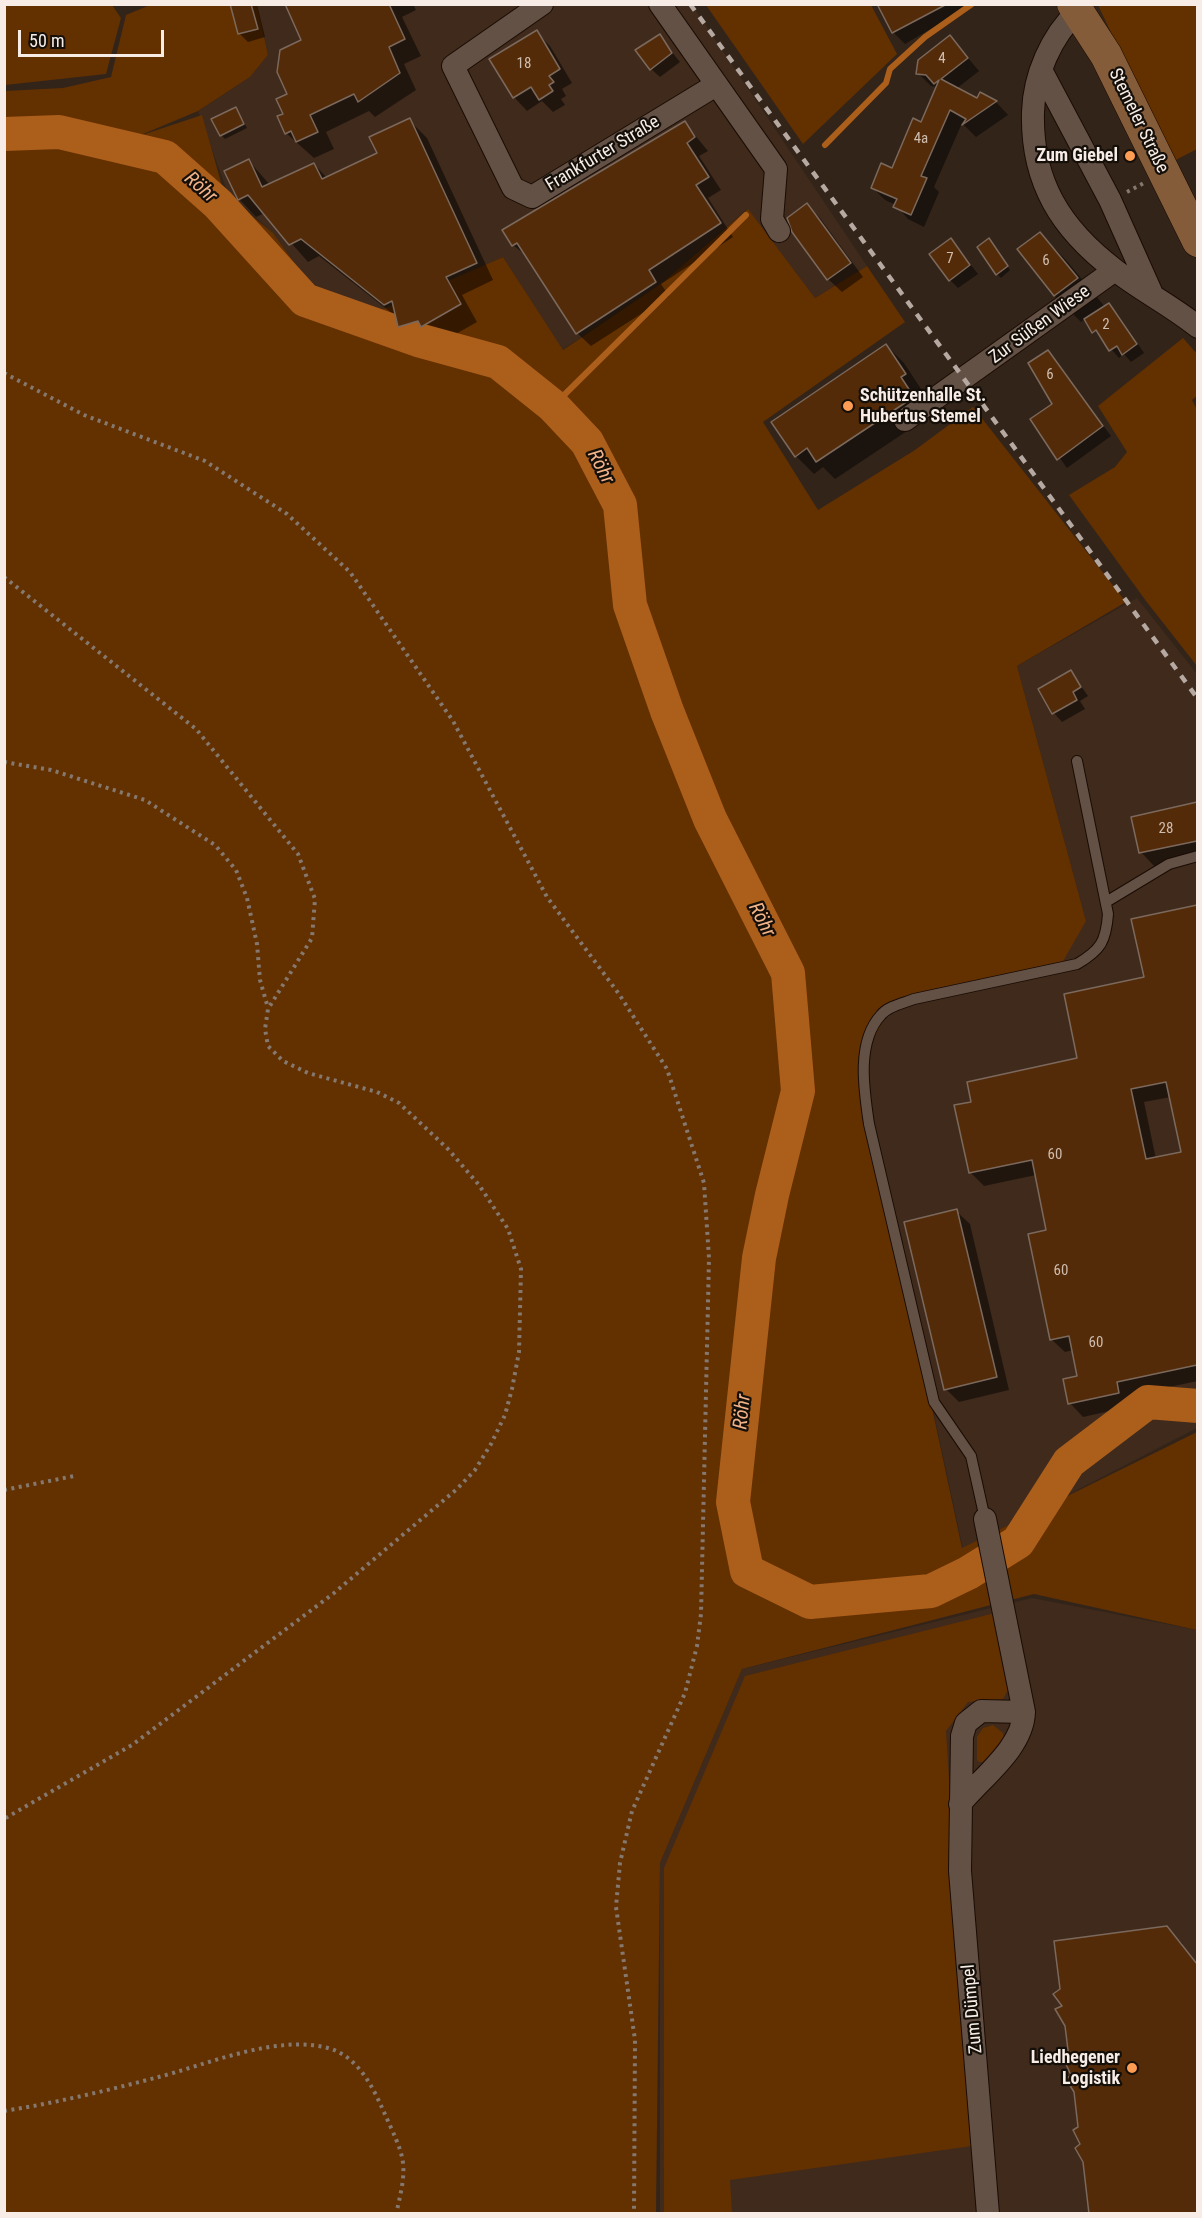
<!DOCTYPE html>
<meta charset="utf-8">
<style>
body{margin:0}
#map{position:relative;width:1202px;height:2218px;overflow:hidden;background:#332419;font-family:"Roboto Condensed",sans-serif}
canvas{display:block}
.frame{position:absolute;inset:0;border:6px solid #f7ede6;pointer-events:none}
.scale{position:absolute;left:18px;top:30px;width:146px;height:27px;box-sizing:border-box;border:3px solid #f7ede6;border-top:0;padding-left:8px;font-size:18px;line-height:21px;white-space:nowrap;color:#f7ede6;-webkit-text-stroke:4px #150f0a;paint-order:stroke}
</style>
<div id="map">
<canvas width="1202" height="2218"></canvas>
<div class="frame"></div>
<div class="scale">50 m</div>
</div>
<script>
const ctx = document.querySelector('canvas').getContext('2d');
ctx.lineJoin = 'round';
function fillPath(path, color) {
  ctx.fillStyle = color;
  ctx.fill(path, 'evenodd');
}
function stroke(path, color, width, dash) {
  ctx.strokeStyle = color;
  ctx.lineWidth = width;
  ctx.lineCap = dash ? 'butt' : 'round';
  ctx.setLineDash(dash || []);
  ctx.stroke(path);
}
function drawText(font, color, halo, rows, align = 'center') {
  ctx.font = font + ' "Roboto Condensed",sans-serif';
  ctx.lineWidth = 4.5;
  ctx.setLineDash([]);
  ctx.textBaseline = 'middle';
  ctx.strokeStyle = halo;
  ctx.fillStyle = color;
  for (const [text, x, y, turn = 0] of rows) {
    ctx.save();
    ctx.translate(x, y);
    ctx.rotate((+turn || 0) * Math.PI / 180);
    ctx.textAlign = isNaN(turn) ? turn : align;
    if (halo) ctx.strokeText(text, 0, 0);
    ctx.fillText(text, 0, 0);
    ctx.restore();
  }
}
fillPath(new Path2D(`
 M 257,5 L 692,5 L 867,266 L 815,298 L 747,209 L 662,283 L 562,350 L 503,257 L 381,310 L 311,286 L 273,233 L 227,191 L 198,111 L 250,77 L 268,55 Z
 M 1137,598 L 1197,674 L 1197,1428 L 963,1549 L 859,1066 L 893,1003 L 1086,921 L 1017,666 Z
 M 1032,1598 L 1197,1630 L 1197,2213 L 660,2213 L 660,1863 L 742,1669 Z`), '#3f2a1c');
fillPath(new Path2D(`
 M 4,5 L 112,5 L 121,18 L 106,74 L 5,85 Z
 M 150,5 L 257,5 L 268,55 L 250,77 L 198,111 L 136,137 L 202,115 L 224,193 L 273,233 L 311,286 L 381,310 L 503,257 L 563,350 L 662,283 L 748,209 L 815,298 L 867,266 L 905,322 L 763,422 L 818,510 L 915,450 L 973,407 L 1126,602 L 1017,666 L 1086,921 L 1058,970 L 893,1003 L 859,1066 L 962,1548 L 1197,1432 L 1197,1630 L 1034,1594 L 742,1669 L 660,1863 L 656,2213 L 5,2214 L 5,91 L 63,88 L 111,77 L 126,15 Z
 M 706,5 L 871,5 L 897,54 L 803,144 Z
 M 1098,5 L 1197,5 L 1197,149 L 1172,162 Z
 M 1183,338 L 1198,355 L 1197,396 L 1192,400 L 1198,412 L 1197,666 L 1146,601 L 1069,495 L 1115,467 L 1127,452 L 1098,406 Z
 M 995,1613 L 1010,1686 L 1003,1699 L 968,1702 L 946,1731 L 972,2146 L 730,2180 L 732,2213 L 664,2213 L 664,1868 L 745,1676 Z
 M 993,1725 L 1003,1733 L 1003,1744 L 984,1762 L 979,1762 L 977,1760 L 977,1737 L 983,1728 Z`), '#633000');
fillPath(new Path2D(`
 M 232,4 L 257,4 L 265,37 L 248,42 L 239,33 Z
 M 286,4 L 413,4 L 416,10 L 402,17 L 421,56 L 404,64 L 416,90 L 375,117 L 369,111 L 326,132 L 334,149 L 314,158 L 286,133 L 285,114 L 303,41 Z
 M 879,4 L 973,4 L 905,44 L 893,32 Z
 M 536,32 L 550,46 L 572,83 L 562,89 L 566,96 L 561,99 L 565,105 L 553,112 L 542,101 L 527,111 L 514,97 Z
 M 659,36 L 680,62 L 660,77 L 651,69 Z
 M 950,37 L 979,71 L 956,89 L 977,100 L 981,94 L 996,102 L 1008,115 L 976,137 L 962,123 L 934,187 L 939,192 L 924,227 L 908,219 L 896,205 L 885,200 L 872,187 L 892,170 L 921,124 L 938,87 L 931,86 L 918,73 Z
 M 236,109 L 247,128 L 225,139 L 221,135 Z
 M 409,120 L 427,138 L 493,280 L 462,295 L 477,322 L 440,343 L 435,339 L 417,343 L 400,326 L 398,318 L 319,256 L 308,262 L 265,213 L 256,217 L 239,199 L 249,161 L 270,185 L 314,164 L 327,178 L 379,154 Z
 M 685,123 L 708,151 L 699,156 L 721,190 L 708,198 L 733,237 L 661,284 L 669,296 L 591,346 L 577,333 L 528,257 L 513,245 Z
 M 807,205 L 820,218 L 863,277 L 842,292 L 828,279 Z
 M 1040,234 L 1066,260 L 1105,307 L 1109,305 L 1117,313 L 1144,353 L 1131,362 L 1124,354 L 1119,358 L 1085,319 L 1081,322 L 1055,296 L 1020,250 Z
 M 951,240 L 978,274 L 958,288 L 950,280 Z
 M 992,244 L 1010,270 L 1001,278 L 997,274 Z
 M 886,345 L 904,363 L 923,392 L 918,395 L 931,415 L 835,479 L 823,467 L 814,474 L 796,456 Z
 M 1048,352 L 1111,436 L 1067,468 L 1032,419 L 1054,405 Z
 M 1071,672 L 1088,696 L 1080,701 L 1085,709 L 1062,722 L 1054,713 L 1040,689 Z
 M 1198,804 L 1198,857 L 1154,866 L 1141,852 L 1133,818 Z
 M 1198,906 L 1198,1381 L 1130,1395 L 1132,1406 L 1083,1417 L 1070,1403 L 1079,1377 L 1073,1350 L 1065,1352 L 1051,1339 L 1048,1231 L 1036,1175 L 984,1186 L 970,1172 L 972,1103 L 1079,1060 L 1146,978 L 1133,920 ZM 1171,1097 L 1183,1153 L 1156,1159 L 1144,1102 Z
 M 956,1211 L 970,1224 L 1009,1390 L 959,1402 L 946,1389 Z
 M 1167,1928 L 1183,1944 L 1180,1944 L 1198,1966 L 1198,2214 L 1090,2214 L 1064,2007 Z`), '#0007');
stroke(new Path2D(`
 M 825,145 L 886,83 L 890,69 L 925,37 L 972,4
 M 553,406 L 746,215`), '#ac5e1b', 6);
stroke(new Path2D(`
 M 4,134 L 59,132 L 165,157 L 218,204 L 305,300 L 418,340 L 498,362 L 553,406 L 587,442 L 620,505 L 630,605 L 667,711 L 710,819 L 788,973 L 798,1091 L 772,1195 L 759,1258 L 733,1502 L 747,1571 L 810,1602 L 931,1591 L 968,1573 L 1018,1542 L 1069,1462 L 1148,1402 L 1198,1406`), '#ac5e1b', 34);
const building = new Path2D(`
 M 230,4 L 251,4 L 258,29 L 238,34 Z
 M 285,4 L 389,4 L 405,39 L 389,47 L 400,73 L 358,102 L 354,94 L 310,115 L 318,132 L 296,142 L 291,131 L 285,134 L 277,116 L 283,114 L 276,99 L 287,94 L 277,72 L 280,50 L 301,40 Z
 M 877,4 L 947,4 L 892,33 Z
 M 537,30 L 560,69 L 549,76 L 554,82 L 549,85 L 553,91 L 539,100 L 531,87 L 513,98 L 489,59 Z
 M 660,34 L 672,53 L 650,70 L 635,50 Z
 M 950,35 L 968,58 L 941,79 L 977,98 L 980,92 L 997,101 L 962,125 L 966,119 L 950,110 L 921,176 L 927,178 L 911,215 L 893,207 L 897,199 L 871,188 L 881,163 L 892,168 L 913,118 L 921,122 L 939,80 L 934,84 L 926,75 L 916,74 L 918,60 Z
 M 236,107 L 244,124 L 220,136 L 211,119 Z
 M 410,118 L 477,263 L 446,277 L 461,304 L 421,327 L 418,321 L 398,327 L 392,301 L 384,305 L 301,239 L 289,245 L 248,195 L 238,200 L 224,171 L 249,159 L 262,187 L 314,163 L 322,179 L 377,153 L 369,137 Z
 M 685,121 L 695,137 L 687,143 L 709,177 L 696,185 L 721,223 L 649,270 L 656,282 L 576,334 L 517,243 L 512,246 L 502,230 Z
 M 807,203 L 851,263 L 827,280 L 792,232 L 787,218 Z
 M 1040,232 L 1078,278 L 1054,296 L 1017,249 Z
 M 951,238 L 970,265 L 949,281 L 929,254 Z
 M 989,238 L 1008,266 L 996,275 L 977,247 Z
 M 1109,303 L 1137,344 L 1122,355 L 1117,346 L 1109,351 L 1096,330 L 1092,333 L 1084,319 Z
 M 886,344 L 906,374 L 901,377 L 914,397 L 816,462 L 807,448 L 795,457 L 771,422 Z
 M 1048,350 L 1103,426 L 1057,460 L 1030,419 L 1052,404 L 1028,363 Z
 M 1071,670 L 1081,687 L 1073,692 L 1077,700 L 1052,714 L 1038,689 Z
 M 1197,802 L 1197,841 L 1139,853 L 1131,817 Z
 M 1197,905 L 1197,1365 L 1117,1382 L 1119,1393 L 1068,1404 L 1063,1379 L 1077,1376 L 1069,1336 L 1050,1340 L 1028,1234 L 1046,1230 L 1032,1160 L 969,1173 L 954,1105 L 971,1102 L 967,1082 L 1077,1058 L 1064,994 L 1144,977 L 1131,919 ZM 1166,1082 L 1181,1152 L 1146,1159 L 1131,1089 Z
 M 957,1209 L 997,1377 L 944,1390 L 904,1222 Z
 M 1167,1926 L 1197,1964 L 1197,2214 L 1089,2214 L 1083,2162 L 1075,2148 L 1080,2144 L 1073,2130 L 1078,2127 L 1074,2092 L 1066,2079 L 1071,2075 L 1064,2060 L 1069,2058 L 1065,2026 L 1055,2009 L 1062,2006 L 1053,1994 L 1060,1989 L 1054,1941 Z`);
fillPath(building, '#542b08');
stroke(building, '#7b695d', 1.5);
const lane = new Path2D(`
 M 1106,902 L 1169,864 L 1198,856
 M 985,1519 L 971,1456 L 934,1402 L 869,1124 C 864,1090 856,1042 881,1015 C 888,1006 904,1003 914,999 L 1077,964 C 1101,950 1106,941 1108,914 L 1077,761`);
const street = new Path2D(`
 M 542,4 L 453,66 L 513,188 L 532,197 L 716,85
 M 660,4 L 776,169 L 772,219 L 779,231
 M 1078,11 C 1051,36 1034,76 1033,112 C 1031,182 1061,229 1115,270 C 1142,291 1172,306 1198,327
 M 1041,70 L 1110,200 L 1152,294
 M 905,420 L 1115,270
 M 985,1519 L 1024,1712
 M 960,1804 C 982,1777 1023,1748 1024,1712 L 981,1711 L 966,1723 L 962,1736 L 960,1871 L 988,2214`);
const secondary = new Path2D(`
 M 1073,4 L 1106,55 L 1198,241`);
stroke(lane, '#1a0c04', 12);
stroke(street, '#1a0c04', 24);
stroke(secondary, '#1a0c04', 33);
stroke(new Path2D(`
 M 1127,192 L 1144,183
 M 4,373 L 84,415 L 205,461 L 287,514 L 350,572 L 453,721 L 547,897 L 619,994 L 667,1069 L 704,1183 L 709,1258 L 701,1614 L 697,1646 L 685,1693 L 632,1811 L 620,1863 L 616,1907 L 635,2040 L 634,2214
 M 4,577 L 196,729 L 298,854 L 315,899 L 312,938 L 268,1009 L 265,1029 L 268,1046 L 283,1061 L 308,1073 L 377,1092 L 399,1103 L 448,1149 L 479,1185 L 508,1229 L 521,1269 L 519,1352 L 512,1389 L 505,1415 L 491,1444 L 475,1470 L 457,1489 L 334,1593 L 132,1745 L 4,1819
 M 4,762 L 51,770 L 145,800 L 215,845 L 236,870 L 247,898 L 257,944 L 260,980 L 268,1008
 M 4,1490 L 74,1476
 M 4,2111 C 55,2103 105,2091 155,2078 C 206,2065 276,2034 328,2048 C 357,2056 372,2085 383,2110 C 405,2159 409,2161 396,2214`), '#85786f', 4, [3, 4.5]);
stroke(lane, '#635146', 10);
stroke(street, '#635146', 22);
stroke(secondary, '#855c39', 32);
stroke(new Path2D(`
 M 690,4 L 1198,699`), '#b5a9a1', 4.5, [8, 8]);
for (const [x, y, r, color] of [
 [1130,156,6,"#fd9d54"],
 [848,406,6,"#fd9d54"],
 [1132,2068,6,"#fd9d54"]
]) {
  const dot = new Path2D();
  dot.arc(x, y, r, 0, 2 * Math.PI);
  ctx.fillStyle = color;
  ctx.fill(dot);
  stroke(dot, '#150f0a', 2);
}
drawText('15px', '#cebcae', null, [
 ["4",942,59],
 ["18",524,64],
 ["4a",921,139],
 ["7",950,259],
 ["6",1046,261],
 ["2",1106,325],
 ["6",1050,375],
 ["28",1166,829],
 ["60",1055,1155],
 ["60",1061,1271],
 ["60",1096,1343]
]);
drawText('18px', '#f7ede6', '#150f0a', [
 ["Stemeler Straße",1138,121,64],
 ["Frankfurter Straße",603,154,-31],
 ["Zur Süßen Wiese",1040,325,-36],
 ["Zum Dümpel",973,2009,-95]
]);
drawText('bold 18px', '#f7ede6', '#150f0a', [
 ["Zum Giebel",1118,156],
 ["Schützenhalle St.",860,396,"left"],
 ["Hubertus Stemel",860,417,"left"],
 ["Liedhegener",1120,2058],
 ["Logistik",1120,2079]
], 'right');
drawText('italic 20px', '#f3b388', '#150f0a', [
 ["Röhr",200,188,42],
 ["Röhr",600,467,63],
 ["Röhr",761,920,63],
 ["Röhr",743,1412,-84]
]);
</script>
